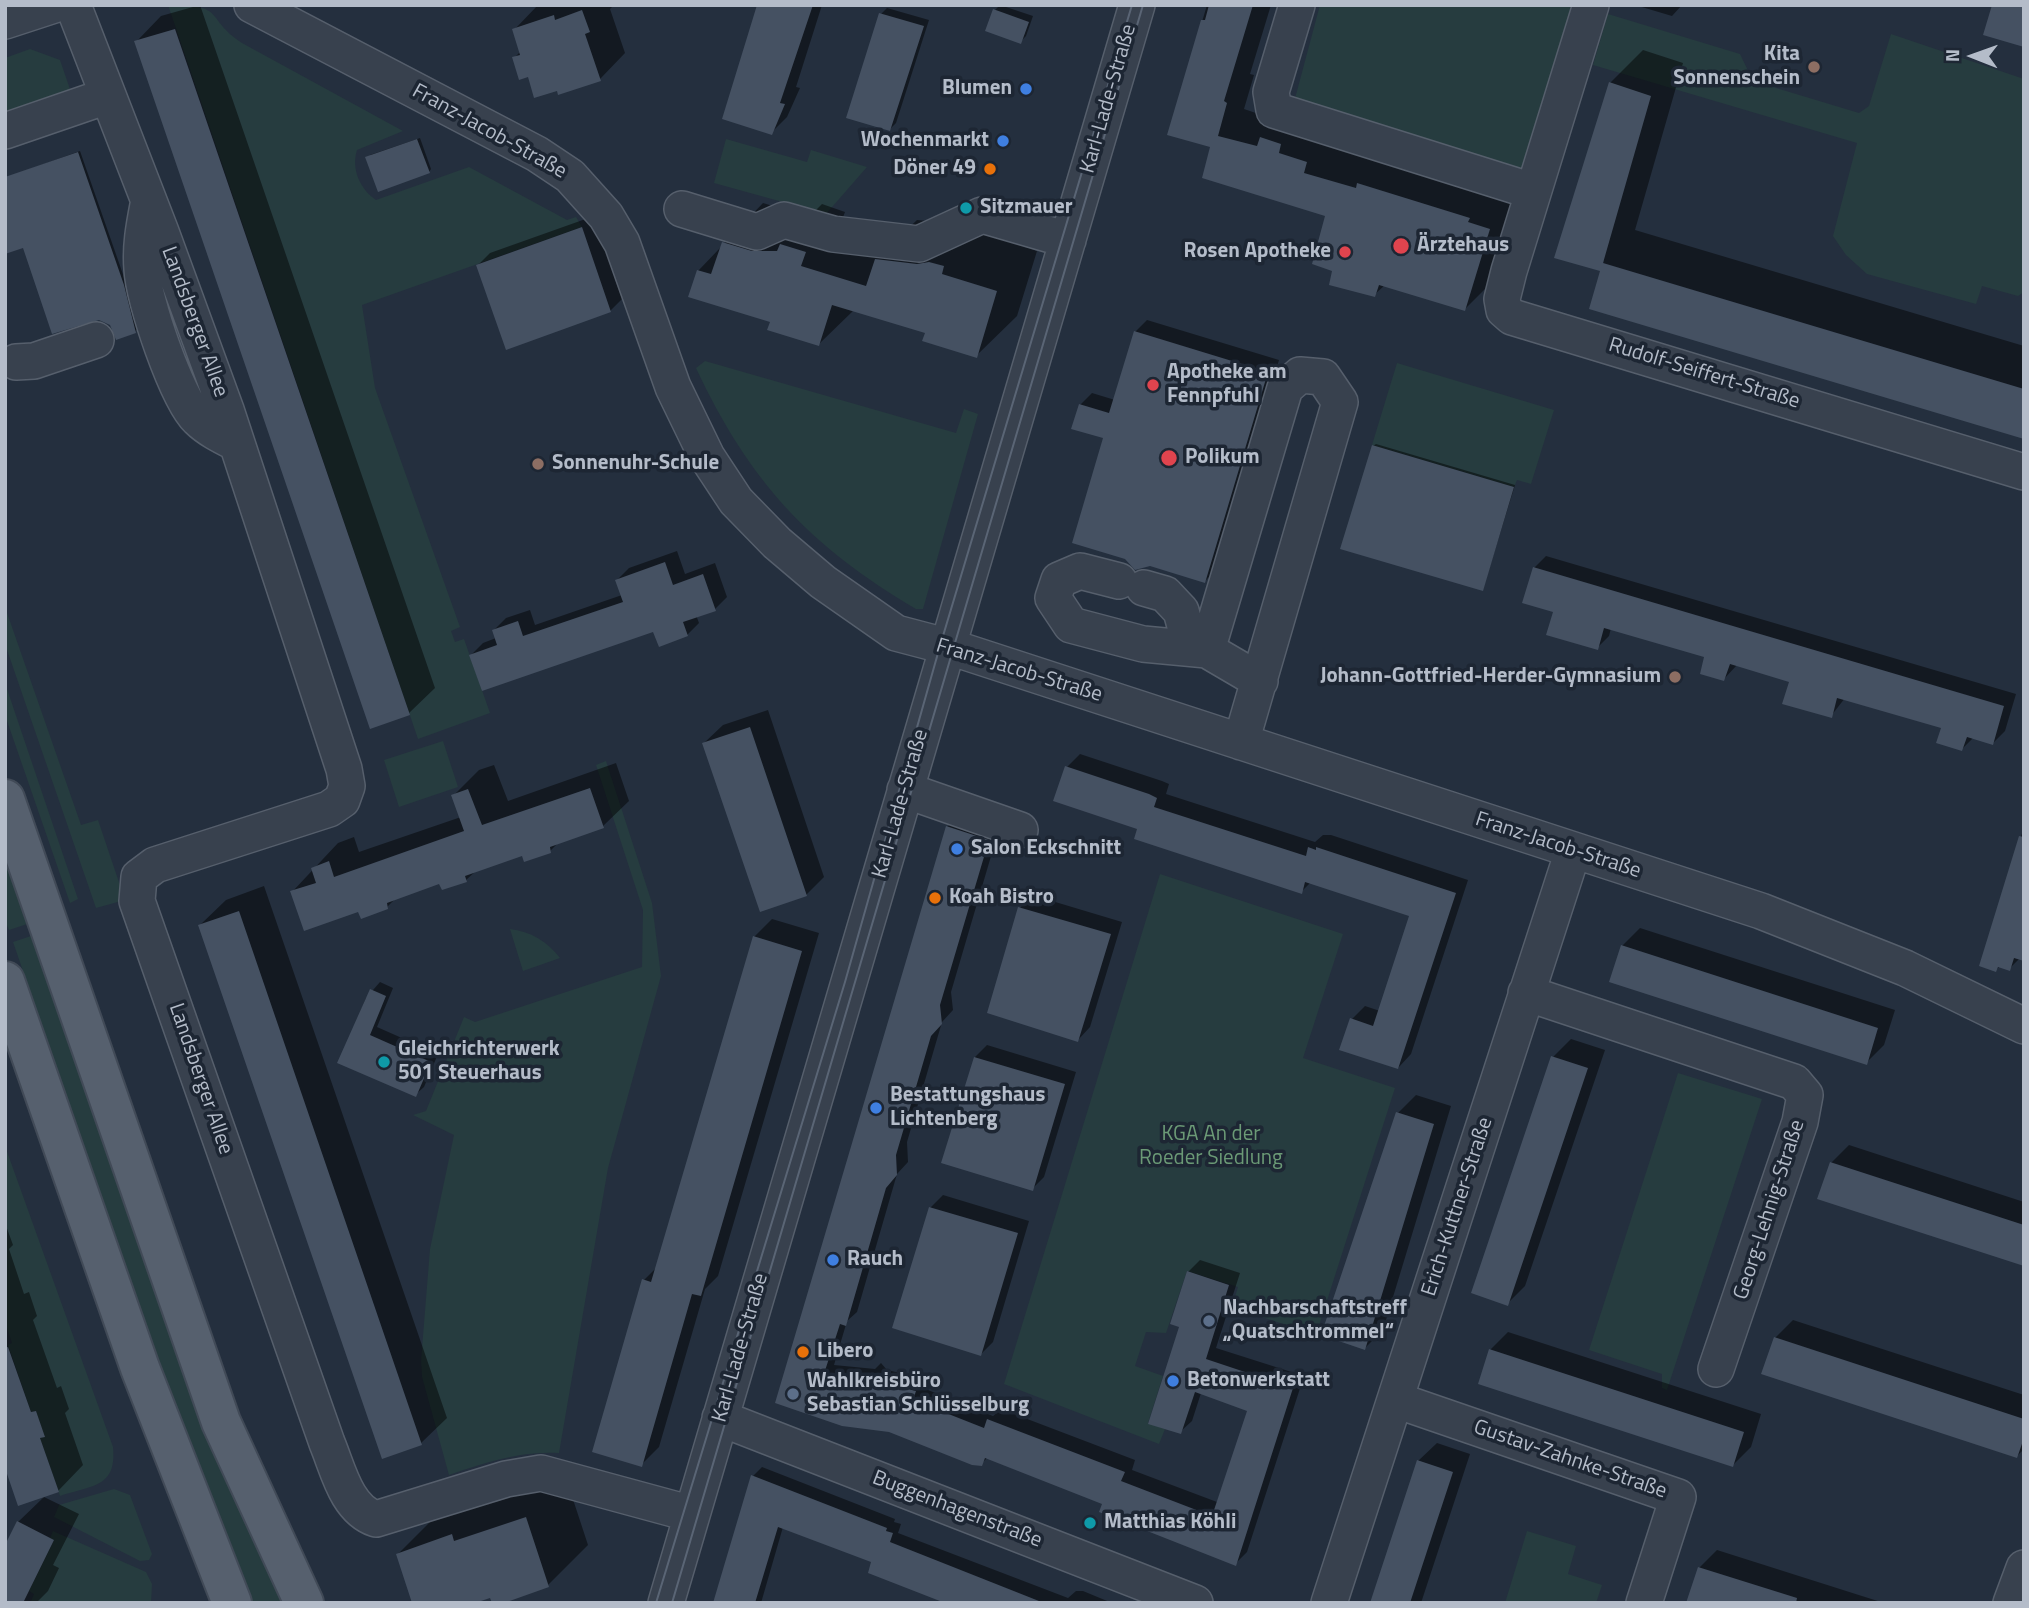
<!DOCTYPE html>
<meta charset="utf-8">
<style>
body{margin:0}
#map{position:relative;width:2029px;height:1608px;overflow:hidden;background:#242f3e;font-family:"Titillium Web",sans-serif}
canvas{display:block}
.frame{position:absolute;inset:0;border:7px solid #b4bcc9;pointer-events:none}
.north{position:absolute;left:1938px;top:21px;width:70px;height:70px;-webkit-text-stroke:5px #1d2633;paint-order:stroke;rotate:271deg;font-size:19px;font-weight:700;line-height:28px;text-align:center;color:#b4bcc9}
.north::after{content:'';display:block;margin:auto;width:24px;height:32px;background:#b4bcc9;clip-path:polygon(50% 0,100% 100%,50% 72%,0 100%)}
</style>
<div id="map">
<canvas width="2029" height="1608"></canvas>
<div class="frame"></div>
<div class="north">N</div>
</div>
<script>
const ctx = document.querySelector('canvas').getContext('2d');
ctx.lineJoin = 'round';
function fillPath(path, color) {
  ctx.fillStyle = color;
  ctx.fill(path, 'evenodd');
}
function stroke(path, color, width, dash) {
  ctx.strokeStyle = color;
  ctx.lineWidth = width;
  ctx.lineCap = dash ? 'butt' : 'round';
  ctx.setLineDash(dash || []);
  ctx.stroke(path);
}
function drawText(font, color, halo, rows, align = 'center') {
  ctx.font = font + ' "Titillium Web",sans-serif';
  ctx.lineWidth = 7;
  ctx.setLineDash([]);
  ctx.textBaseline = 'middle';
  ctx.strokeStyle = halo;
  ctx.fillStyle = color;
  for (const [text, x, y, turn = 0] of rows) {
    ctx.save();
    ctx.translate(x, y);
    ctx.rotate((+turn || 0) * Math.PI / 180);
    ctx.textAlign = isNaN(turn) ? turn : align;
    if (halo) ctx.strokeText(text, 0, 0);
    ctx.fillText(text, 0, 0);
    ctx.restore();
  }
}
fillPath(new Path2D(`
 M 168,5 C 228,5 203,17 242,43 L 403,131 L 357,150 C 351,169 360,189 376,200 L 469,167 L 567,220 L 576,217 L 582,227 L 362,305 L 375,388 L 460,627 L 451,631 L 455,642 L 464,639 L 490,713 L 418,739 Z
 M 1320,5 L 1580,5 L 1525,172 L 1293,106 Z
 M 1608,14 L 1740,54 L 1753,81 L 1859,113 L 1869,106 L 1891,34 L 2024,79 L 2024,292 L 2018,296 L 1982,286 L 1976,304 L 1867,274 L 1846,255 L 1833,236 L 1857,143 L 1593,65 Z
 M 30,49 L 60,60 L 72,95 L 5,120 L 5,58 Z
 M 726,139 L 807,162 L 811,150 L 867,167 L 826,214 L 714,183 Z
 M 705,361 L 956,433 L 964,409 L 978,414 L 923,609 L 916,609 C 808,545 749,481 696,368 Z
 M 1397,363 L 1554,410 L 1531,484 L 1517,480 L 1514,487 L 1372,445 Z
 M 5,607 L 81,825 L 98,820 L 125,900 L 96,908 L 5,644 Z
 M 5,683 L 78,899 L 70,903 L 5,715 Z
 M 443,741 L 458,787 L 399,807 L 384,760 Z
 M 606,761 L 652,903 L 661,976 L 608,1168 L 559,1453 C 519,1451 487,1462 449,1475 L 422,1377 L 421,1361 L 430,1249 L 454,1135 L 413,1115 L 426,1111 L 464,1017 L 475,1022 L 642,967 L 643,910 L 596,765 Z
 M 5,861 L 27,924 L 9,930 L 5,921 Z
 M 1160,874 L 1343,934 L 1303,1058 L 1395,1088 L 1316,1335 L 1232,1307 L 1238,1287 L 1187,1271 L 1166,1333 L 1146,1332 L 1135,1366 L 1163,1376 L 1148,1423 L 1165,1429 L 1159,1444 L 1004,1384 Z
 M 510,929 C 530,931 548,942 560,958 L 523,971 Z
 M 31,936 L 156,1292 L 285,1603 L 252,1603 L 157,1358 L 13,942 Z
 M 1678,1073 L 1762,1099 L 1667,1390 L 1662,1388 L 1662,1374 L 1589,1350 Z
 M 5,1146 L 113,1447 C 117,1488 92,1485 60,1496 L 40,1438 L 44,1436 L 36,1411 L 31,1412 L 8,1345 L 12,1343 L 5,1322 Z
 M 114,1489 L 130,1495 L 152,1554 L 149,1560 L 140,1561 L 54,1517 L 59,1505 Z
 M 53,1531 L 146,1572 L 152,1584 L 151,1603 L 30,1603 L 34,1594 L 29,1591 L 54,1540 L 50,1538 Z
 M 1527,1531 L 1576,1546 L 1568,1574 L 1602,1585 L 1596,1603 L 1505,1603 Z`), '#263c3f');
fillPath(new Path2D(`
 M 200,5 L 435,688 L 409,713 L 136,42 L 161,16 Z
 M 538,5 L 614,5 L 610,9 L 625,53 L 600,79 L 558,88 L 529,75 L 514,58 L 521,51 L 514,30 Z
 M 759,5 L 822,5 L 796,87 L 800,88 L 787,117 L 771,133 Z
 M 1000,5 L 1033,16 L 1026,36 L 1020,42 L 995,10 Z
 M 1207,5 L 1271,5 L 1250,74 L 1254,75 L 1244,109 L 1516,201 L 1492,282 L 1465,309 L 1385,285 L 1374,295 L 1334,269 L 1327,215 L 1212,146 L 1169,133 Z
 M 1635,5 L 1682,5 L 1672,16 Z
 M 887,8 L 929,20 L 896,123 L 890,129 L 881,14 Z
 M 1643,50 L 1683,63 L 1635,230 L 2024,346 L 2024,437 L 1603,270 L 1610,83 Z
 M 420,138 L 431,169 L 429,172 L 370,155 Z
 M 80,151 L 126,283 L 138,329 L 135,331 L 111,324 L 5,178 Z
 M 763,203 L 793,212 L 815,211 L 822,204 L 845,212 L 840,225 L 894,242 L 917,220 L 958,224 L 1037,251 L 1017,316 L 976,356 L 927,332 L 854,310 L 819,344 L 772,321 L 698,271 Z
 M 594,216 L 622,299 L 610,311 L 478,265 L 490,253 Z
 M 1147,320 L 1279,360 L 1217,569 L 1205,581 L 1080,405 L 1092,393 L 1115,400 L 1135,332 Z
 M 1376,444 L 1515,485 L 1483,589 L 1373,446 Z
 M 677,551 L 685,574 L 715,563 L 727,597 L 715,609 L 696,615 L 699,623 L 687,635 L 654,630 L 471,655 L 483,643 L 496,638 L 494,630 L 506,618 L 530,610 L 535,625 L 622,595 L 617,580 L 629,568 Z
 M 1546,556 L 2016,694 L 2005,731 L 1993,743 L 1974,737 L 1962,749 L 1943,727 L 1845,698 L 1831,716 L 1791,681 L 1737,665 L 1724,679 L 1707,656 L 1611,628 L 1609,636 L 1597,648 L 1555,611 L 1534,568 Z
 M 768,710 L 824,877 L 806,895 L 704,743 L 723,725 Z
 M 1080,754 L 1162,781 L 1169,784 L 1166,794 L 1315,842 L 1323,835 L 1331,835 L 1468,880 L 1411,1054 L 1398,1068 L 1352,1019 L 1365,1006 L 1380,1011 L 1411,915 L 1311,882 L 1301,892 L 1140,828 L 1067,767 Z
 M 616,763 L 629,801 L 603,826 L 560,841 L 550,851 L 523,854 L 477,870 L 466,880 L 440,882 L 397,897 L 387,907 L 359,910 L 292,892 L 338,843 L 354,837 L 359,852 L 461,817 L 453,796 L 479,770 L 494,765 L 508,801 Z
 M 959,815 L 999,829 L 951,992 L 953,1010 L 942,1022 L 907,1142 L 908,1162 L 897,1174 L 857,1312 L 847,1321 L 834,1365 L 875,1369 L 881,1363 L 887,1370 L 926,1379 L 923,1388 L 993,1416 L 1001,1409 L 1135,1460 L 1132,1470 L 1217,1502 L 1249,1410 L 1201,1393 L 1192,1421 L 1180,1432 L 1182,1326 L 1188,1272 L 1200,1260 L 1240,1273 L 1216,1348 L 1304,1376 L 1247,1552 L 1235,1564 L 1104,1503 L 988,1457 L 981,1464 L 890,1430 L 777,1402 L 947,827 Z
 M 2024,827 L 2024,960 L 2020,958 L 2009,969 L 2000,966 L 1996,970 L 1981,965 Z
 M 264,886 L 447,1418 L 421,1443 L 200,925 L 226,900 Z
 M 1032,895 L 1122,922 L 1090,1027 L 1078,1040 L 1020,908 Z
 M 772,919 L 819,933 L 718,1276 L 705,1289 L 659,1447 L 641,1465 L 644,1280 L 658,1266 L 754,937 Z
 M 1640,928 L 1895,1010 L 1884,1045 L 1866,1063 L 1622,946 Z
 M 380,982 L 393,988 L 377,1027 L 438,1054 L 424,1087 L 415,1095 L 340,1062 L 366,998 Z
 M 1571,1039 L 1605,1050 L 1525,1286 L 1507,1304 L 1553,1057 Z
 M 987,1045 L 1076,1072 L 1044,1177 L 1032,1189 L 975,1057 Z
 M 1416,1095 L 1451,1106 L 1383,1330 L 1365,1348 L 1398,1113 Z
 M 1849,1145 L 2024,1202 L 2024,1264 L 1831,1163 Z
 M 943,1195 L 1029,1221 L 993,1342 L 981,1354 L 930,1208 Z
 M 5,1223 L 13,1245 L 9,1249 L 24,1294 L 29,1292 L 37,1316 L 33,1320 L 57,1388 L 61,1386 L 69,1409 L 65,1413 L 83,1465 L 58,1491 L 5,1462 Z
 M 1793,1320 L 2024,1395 L 2024,1449 L 2017,1456 L 1775,1338 Z
 M 1508,1332 L 1761,1414 L 1751,1447 L 1733,1465 L 1490,1350 Z
 M 1437,1443 L 1470,1454 L 1421,1603 L 1372,1603 L 1418,1461 Z
 M 762,1467 L 895,1519 L 894,1522 L 901,1524 L 898,1533 L 1068,1598 L 1076,1591 L 1083,1591 L 1112,1603 L 950,1603 L 873,1561 L 783,1527 L 761,1603 L 715,1603 L 753,1476 Z
 M 566,1478 L 588,1545 L 548,1585 L 491,1595 L 398,1554 L 438,1514 L 492,1495 L 495,1502 Z
 M 44,1497 L 79,1514 L 53,1565 L 59,1568 L 48,1591 L 36,1603 L 5,1603 L 18,1522 Z
 M 1717,1550 L 1884,1603 L 1691,1603 L 1699,1568 Z`), '#0007');
fillPath(new Path2D(`
 M 757,5 L 813,5 L 780,103 L 785,104 L 772,135 L 722,119 Z
 M 1209,5 L 1253,5 L 1224,101 L 1227,103 L 1218,136 L 1257,146 L 1260,137 L 1281,144 L 1279,153 L 1307,162 L 1304,173 L 1356,188 L 1357,183 L 1470,218 L 1468,222 L 1490,229 L 1465,311 L 1379,285 L 1375,297 L 1329,285 L 1332,271 L 1312,264 L 1325,216 L 1202,178 L 1210,147 L 1167,135 L 1201,20 L 1205,20 Z
 M 1992,5 L 2024,5 L 2024,47 L 1983,35 Z
 M 993,9 L 1029,22 L 1021,44 L 985,31 Z
 M 582,10 L 590,32 L 585,34 L 601,81 L 558,95 L 557,91 L 534,98 L 528,77 L 519,80 L 512,57 L 520,55 L 512,29 L 554,15 L 555,20 Z
 M 879,13 L 924,26 L 890,131 L 846,118 Z
 M 175,29 L 410,715 L 370,729 L 134,41 Z
 M 1609,82 L 1651,96 L 1603,263 L 2024,389 L 2024,439 L 1589,309 L 1600,271 L 1554,258 Z
 M 417,139 L 430,173 L 378,192 L 365,157 Z
 M 78,152 L 124,285 L 136,333 L 116,340 L 110,325 L 99,320 L 52,334 L 23,248 L 5,254 L 5,177 Z
 M 582,227 L 611,312 L 506,350 L 476,265 Z
 M 722,242 L 752,251 L 777,251 L 780,244 L 806,252 L 801,266 L 866,286 L 875,259 L 917,264 L 929,262 L 944,266 L 942,274 L 997,291 L 977,358 L 922,341 L 925,333 L 832,305 L 819,346 L 767,330 L 770,322 L 688,297 L 697,270 L 711,274 Z
 M 1134,331 L 1268,372 L 1205,583 L 1150,566 L 1135,570 L 1125,559 L 1072,543 L 1103,438 L 1071,429 L 1079,404 L 1109,413 Z
 M 1372,445 L 1514,487 L 1483,591 L 1340,549 Z
 M 665,562 L 673,585 L 703,574 L 716,611 L 683,622 L 688,636 L 659,647 L 653,632 L 482,691 L 469,655 L 497,645 L 492,630 L 518,621 L 523,636 L 623,602 L 615,580 Z
 M 1533,567 L 2004,706 L 1993,745 L 1967,737 L 1962,751 L 1936,743 L 1941,728 L 1837,698 L 1832,718 L 1782,704 L 1789,682 L 1730,664 L 1724,681 L 1700,674 L 1704,657 L 1604,628 L 1598,650 L 1546,635 L 1553,612 L 1522,603 Z
 M 750,727 L 807,896 L 760,912 L 702,743 Z
 M 1065,766 L 1149,794 L 1157,798 L 1154,807 L 1306,856 L 1308,847 L 1316,850 L 1316,847 L 1456,893 L 1398,1069 L 1339,1050 L 1350,1018 L 1373,1026 L 1409,916 L 1305,882 L 1302,894 L 1134,839 L 1137,829 L 1053,801 Z
 M 590,788 L 604,828 L 550,847 L 551,853 L 524,862 L 522,856 L 465,876 L 467,882 L 442,890 L 439,884 L 387,903 L 388,909 L 361,919 L 358,912 L 304,931 L 290,891 L 316,883 L 311,868 L 329,861 L 334,877 L 464,831 L 451,795 L 468,789 L 482,825 Z
 M 946,826 L 989,840 L 940,1005 L 942,1024 L 931,1036 L 896,1155 L 897,1175 L 886,1188 L 846,1326 L 840,1324 L 823,1377 L 861,1380 L 868,1373 L 875,1381 L 916,1391 L 913,1400 L 984,1428 L 987,1419 L 1125,1472 L 1121,1481 L 1212,1516 L 1247,1411 L 1195,1392 L 1181,1434 L 1148,1424 L 1179,1327 L 1170,1324 L 1187,1271 L 1229,1285 L 1206,1359 L 1293,1388 L 1236,1566 L 1099,1512 L 1102,1504 L 985,1458 L 982,1466 L 972,1465 L 889,1432 L 842,1426 L 775,1403 Z
 M 2019,836 L 2024,837 L 2024,961 L 2014,958 L 2010,971 L 1998,967 L 1996,972 L 1979,966 Z
 M 1018,907 L 1111,934 L 1078,1042 L 987,1013 Z
 M 239,911 L 422,1445 L 382,1459 L 198,925 Z
 M 753,936 L 802,951 L 701,1296 L 692,1294 L 642,1467 L 592,1452 L 642,1279 L 651,1282 Z
 M 1621,945 L 1878,1028 L 1867,1065 L 1609,982 Z
 M 370,989 L 386,996 L 370,1035 L 431,1062 L 416,1097 L 337,1063 Z
 M 1551,1056 L 1588,1068 L 1508,1306 L 1471,1293 Z
 M 974,1057 L 1065,1084 L 1033,1191 L 941,1163 Z
 M 1396,1112 L 1434,1124 L 1365,1350 L 1321,1335 Z
 M 1830,1162 L 2024,1225 L 2024,1266 L 1817,1199 Z
 M 929,1207 L 1018,1233 L 981,1356 L 892,1328 Z
 M 1774,1337 L 2024,1419 L 2024,1438 L 2017,1458 L 1761,1374 Z
 M 8,1347 L 31,1412 L 36,1411 L 45,1437 L 40,1438 L 59,1492 L 18,1506 L 5,1468 L 5,1348 Z
 M 1489,1349 L 1744,1432 L 1733,1467 L 1478,1384 Z
 M 1417,1460 L 1453,1472 L 1410,1603 L 1370,1603 Z
 M 751,1475 L 887,1528 L 886,1531 L 893,1533 L 890,1542 L 1044,1603 L 945,1603 L 868,1573 L 871,1562 L 778,1527 L 755,1603 L 713,1603 Z
 M 526,1517 L 549,1587 L 504,1603 L 492,1603 L 490,1598 L 475,1603 L 412,1603 L 396,1554 L 452,1534 L 454,1541 Z
 M 17,1521 L 54,1540 L 23,1603 L 5,1603 L 5,1545 Z
 M 1698,1567 L 1797,1598 L 1796,1603 L 1686,1603 Z`), '#455162');
const minor = new Path2D(`
 M 73,5 L 161,232 L 226,410 L 344,769 L 347,786 L 342,800 L 329,809 L 155,865 L 139,877 L 137,901 L 327,1443 C 338,1469 346,1509 376,1519 L 506,1479 L 541,1473 L 692,1514
 M 252,5 L 537,154 L 570,176 L 606,216 L 622,243 L 673,387 L 707,457 L 736,501 L 777,543 L 823,582 L 896,633 L 953,648 L 1761,911 L 1905,968 L 2024,1026
 M 1297,5 L 1271,92 L 1274,110 L 1532,191
 M 1591,5 L 1509,271 L 1502,299 L 1504,310 L 1512,317 L 2024,472
 M 5,21 L 54,5
 M 5,131 L 107,96
 M 148,205 C 144,226 140,247 142,269 C 143,299 177,399 198,419 C 208,429 222,436 234,442
 M 682,209 L 757,232 L 784,220 L 833,234 L 919,244 L 982,215 L 1068,240
 M 16,362 L 34,361 L 96,340
 M 1119,581 L 1080,571 L 1059,580 L 1053,598 L 1071,625 L 1143,644 L 1207,650 L 1260,681
 M 1144,588 L 1165,594 L 1181,611 L 1188,637 L 1207,650 L 1285,388 L 1300,375 L 1323,377 L 1340,402 L 1241,742
 M 905,790 L 1020,830
 M 1526,993 L 1794,1082 L 1805,1095 L 1800,1122 L 1716,1369
 M 1396,1400 L 1678,1497 L 1644,1603
 M 720,1418 L 1195,1603
 M 666,1603 L 1137,5
 M 1329,1603 L 1573,851
 M 2011,1603 L 2024,1568`);
const major = new Path2D(`
 M 5,799 L 221,1422 L 304,1603
 M 5,981 L 140,1368 L 232,1603`);
stroke(minor, '#565f6c', 38);
stroke(major, '#414a57', 42);
stroke(minor, '#38414e', 35);
stroke(major, '#56606e', 38);
stroke(new Path2D(`
 M 656,1603 L 845,982 L 940,646 L 1132,5
 M 672,1603 L 1143,5`), '#5a6575', 2);
for (const [x, y, r, color] of [
 [1814,67,7,"#8d6e63"],
 [1026,89,7,"#3f7fe0"],
 [1003,141,7,"#3f7fe0"],
 [990,169,7,"#e8710a"],
 [966,208,7,"#0f9aa8"],
 [1401,246,9,"#e0444e"],
 [1345,252,7,"#e0444e"],
 [1153,385,7,"#e0444e"],
 [1169,458,9,"#e0444e"],
 [538,464,7,"#8d6e63"],
 [1675,677,7,"#8d6e63"],
 [957,849,7,"#3f7fe0"],
 [935,898,7,"#e8710a"],
 [384,1062,7,"#0f9aa8"],
 [876,1108,7,"#3f7fe0"],
 [833,1260,7,"#3f7fe0"],
 [1209,1321,7,"#5c6f8a"],
 [803,1352,7,"#e8710a"],
 [1173,1381,7,"#3f7fe0"],
 [793,1394,7,"#5c6f8a"],
 [1090,1523,7,"#0f9aa8"]
]) {
  const dot = new Path2D();
  dot.arc(x, y, r, 0, 2 * Math.PI);
  ctx.fillStyle = color;
  ctx.fill(dot);
  stroke(dot, '#1d2633', 2.5);
}
drawText('bold 21px', '#b4bcc9', '#1d2633', [
 ["Kita",1800,55,"right"],
 ["Sonnenschein",1800,79,"right"],
 ["Blumen",1012,89,"right"],
 ["Wochenmarkt",989,141,"right"],
 ["Döner 49",976,169,"right"],
 ["Sitzmauer",980,208],
 ["Ärztehaus",1417,246],
 ["Rosen Apotheke",1331,252,"right"],
 ["Apotheke am",1167,373],
 ["Fennpfuhl",1167,397],
 ["Polikum",1185,458],
 ["Sonnenuhr-Schule",552,464],
 ["Johann-Gottfried-Herder-Gymnasium",1661,677,"right"],
 ["Salon Eckschnitt",971,849],
 ["Koah Bistro",949,898],
 ["Gleichrichterwerk",398,1050],
 ["501 Steuerhaus",398,1074],
 ["Bestattungshaus",890,1096],
 ["Lichtenberg",890,1120],
 ["Rauch",847,1260],
 ["Nachbarschaftstreff",1223,1309],
 ["„Quatschtrommel“",1223,1333],
 ["Libero",817,1352],
 ["Betonwerkstatt",1187,1381],
 ["Wahlkreisbüro",807,1382],
 ["Sebastian Schlüsselburg",807,1406],
 ["Matthias Köhli",1104,1523]
], 'left');
drawText('21px', '#b4bcc9', '#1d2633', [
 ["Karl-Lade-Straße",1109,99,-74],
 ["Franz-Jacob-Straße",489,132,29],
 ["Landsberger Allee",194,322,70],
 ["Rudolf-Seiffert-Straße",1704,374,17],
 ["Franz-Jacob-Straße",1019,671,17],
 ["Karl-Lade-Straße",901,804,-74],
 ["Franz-Jacob-Straße",1558,846,18],
 ["Landsberger Allee",200,1079,71],
 ["Erich-Kuttner-Straße",1458,1207,-72],
 ["Georg-Lehnig-Straße",1770,1210,-72],
 ["Karl-Lade-Straße",741,1348,-74],
 ["Gustav-Zahnke-Straße",1570,1460,19],
 ["Buggenhagenstraße",957,1510,21]
]);
drawText('21px', '#6b9a76', '#1d2633', [
 ["KGA An der",1211,1135],
 ["Roeder Siedlung",1211,1159]
]);
</script>
